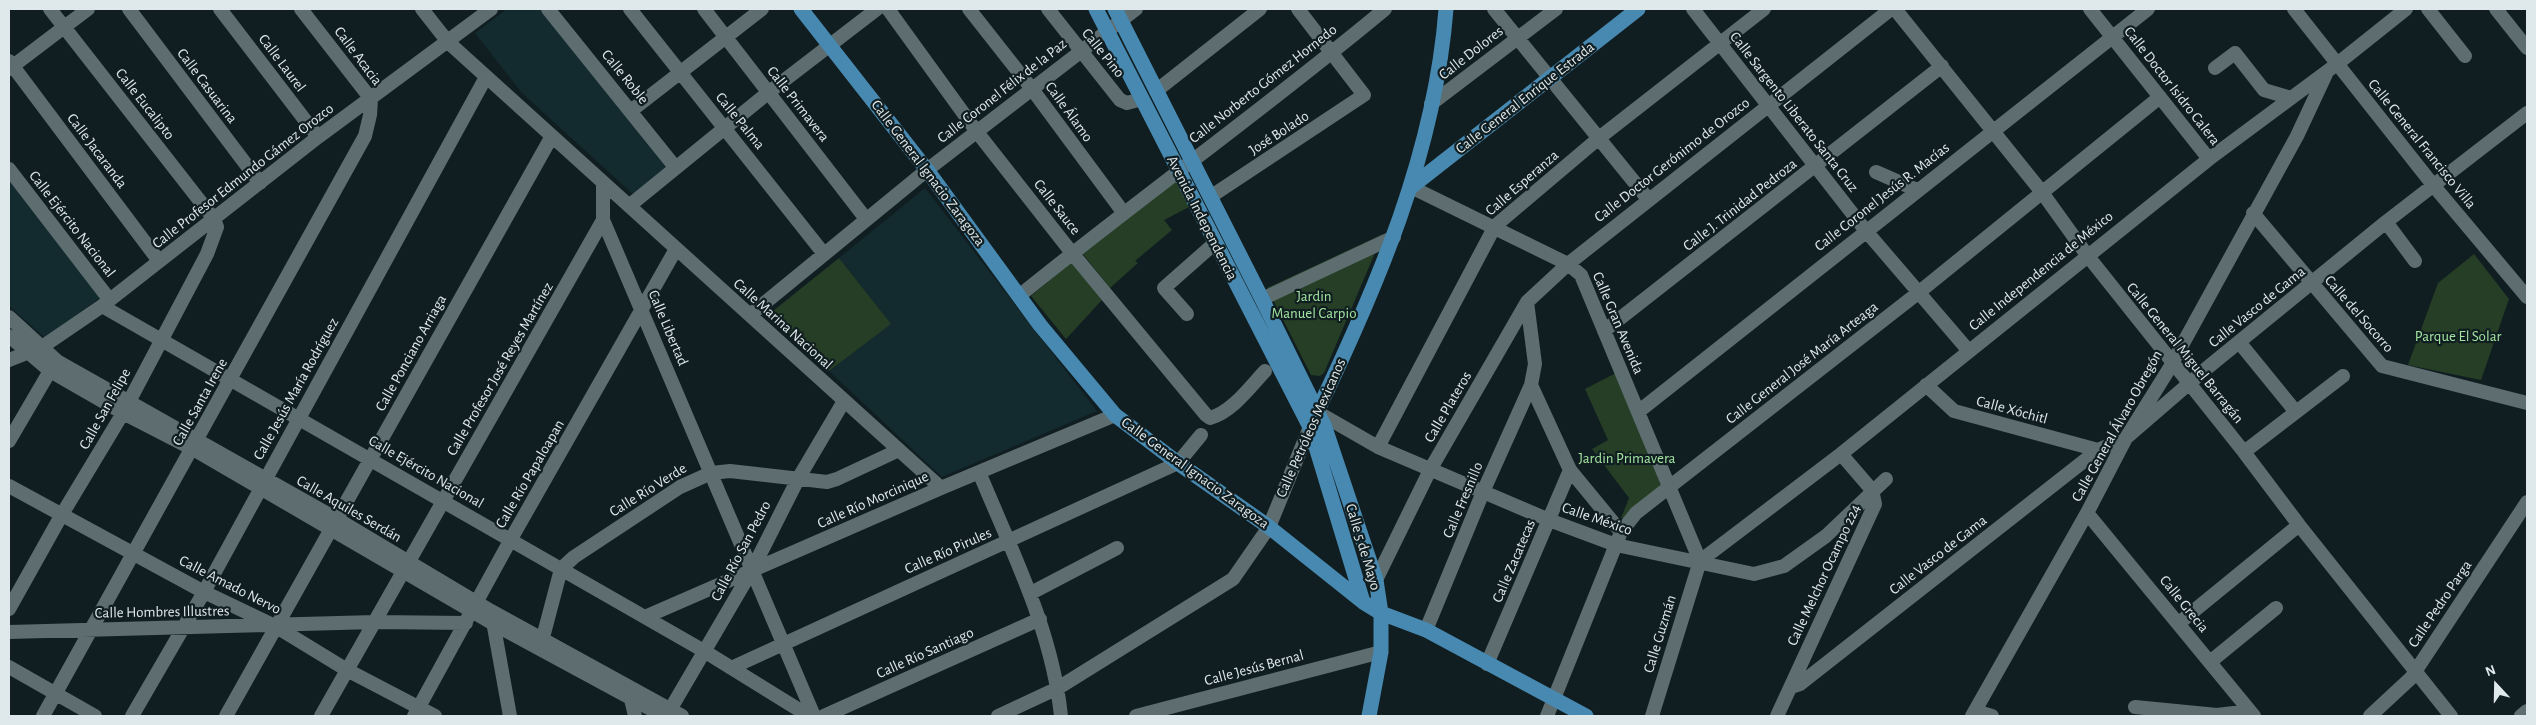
<!DOCTYPE html>
<meta charset="utf-8">
<style>
body{margin:0}
#map{position:relative;width:2536px;height:725px;overflow:hidden;background:#111e21;font-family:"Alegreya Sans",sans-serif}
canvas{display:block}
.frame{position:absolute;inset:0;border:10px solid #dfe8ea;pointer-events:none}
.north{position:absolute;left:2471px;top:660px;width:50px;height:50px;-webkit-text-stroke:4px #111e21;paint-order:stroke;rotate:339deg;font-size:14px;font-weight:700;line-height:20px;text-align:center;color:#dfe8ea}
.north::after{content:'';display:block;margin:auto;width:18px;height:22px;background:#dfe8ea;clip-path:polygon(50% 0,100% 100%,50% 72%,0 100%)}
</style>
<div id="map">
<canvas width="2536" height="725"></canvas>
<div class="frame"></div>
<div class="north">N</div>
</div>
<script>
const ctx = document.querySelector('canvas').getContext('2d');
ctx.lineJoin = 'round';
function fillPath(path, color) {
  ctx.fillStyle = color;
  ctx.fill(path, 'evenodd');
}
function stroke(path, color, width, dash) {
  ctx.strokeStyle = color;
  ctx.lineWidth = width;
  ctx.lineCap = dash ? 'butt' : 'round';
  ctx.setLineDash(dash || []);
  ctx.stroke(path);
}
function drawText(font, color, halo, rows, align = 'center') {
  ctx.font = font + ' "Alegreya Sans",sans-serif';
  ctx.lineWidth = 4.5;
  ctx.setLineDash([]);
  ctx.textBaseline = 'middle';
  ctx.strokeStyle = halo;
  ctx.fillStyle = color;
  for (const [text, x, y, turn = 0] of rows) {
    ctx.save();
    ctx.translate(x, y);
    ctx.rotate((+turn || 0) * Math.PI / 180);
    ctx.textAlign = isNaN(turn) ? turn : align;
    if (halo) ctx.strokeText(text, 0, 0);
    ctx.fillText(text, 0, 0);
    ctx.restore();
  }
}
fillPath(new Path2D(`
 M 507,9 L 541,9 L 667,169 L 635,196 L 522,93 L 475,33 Z
 M 9,179 L 100,298 L 45,338 L 9,306 Z
 M 925,188 L 1097,411 L 942,477 L 829,371 L 890,324 L 839,258 Z`), '#132a2e');
fillPath(new Path2D(`
 M 1177,179 L 1189,207 L 1164,220 L 1172,230 L 1135,261 L 1138,263 L 1110,288 L 1082,253 Z
 M 1383,234 L 1324,373 L 1320,376 L 1311,375 L 1267,288 Z
 M 2474,254 L 2509,299 L 2481,380 L 2408,365 L 2438,283 Z
 M 839,258 L 891,324 L 829,371 L 768,315 Z
 M 1071,262 L 1102,300 L 1066,339 L 1031,296 Z
 M 1616,373 L 1661,486 L 1626,518 L 1621,518 L 1629,498 L 1592,449 L 1608,440 L 1585,389 Z`), '#253e25');
stroke(new Path2D(`
 M 129,9 L 260,183
 M 220,9 L 318,137
 M 422,9 L 448,42 L 941,488
 M 548,9 L 675,167
 M 630,9 L 824,254
 M 704,9 L 866,219
 M 888,9 L 977,132 L 1072,253 L 1206,415 L 1210,418 C 1232,412 1250,387 1265,371
 M 969,9 L 1032,89 L 1123,212
 M 1048,9 L 1120,100 L 1127,103 L 1142,99
 M 1494,9 L 1648,199
 M 1693,9 L 1866,231 L 1968,350
 M 1895,9 L 2041,191 L 2087,255 L 2244,452 L 2299,525 L 2451,716
 M 2090,9 L 2209,159
 M 2294,9 L 2433,185 L 2527,297
 M 2428,9 L 2465,56
 M 2496,9 L 2527,48
 M 9,61 L 159,261
 M 2215,68 L 2235,53 L 2264,90 L 2291,98
 M 9,69 L 88,9
 M 1156,91 L 1260,9
 M 1431,104 L 1556,9
 M 632,110 L 762,9
 M 9,169 L 109,299
 M 1876,172 L 1917,190
 M 603,185 L 603,220 L 814,716
 M 1411,187 L 1568,264 L 1581,275 L 1700,561
 M 1210,197 L 1364,95 L 1298,9
 M 629,206 L 769,92 L 877,9
 M 2253,213 L 2382,366 L 2527,403
 M 2386,222 L 2415,261
 M 1019,296 C 1140,198 1266,108 1385,9
 M 1262,299 L 1394,237
 M 1527,302 L 1535,364 L 1531,385 L 1570,470 L 1621,532
 M 102,306 L 704,651 L 809,716
 M 1187,314 L 1164,288 L 1215,243
 M 750,315 L 927,170 L 1136,9
 M 9,317 L 57,361 L 337,519 L 491,611 L 682,716
 M 1604,331 L 1942,66
 M 9,336 L 50,371 L 123,413 L 193,449 L 492,623 L 662,715
 M 2239,342 L 2296,412
 M 9,360 L 42,347 L 102,306 L 318,137 L 491,9
 M 1926,385 L 1954,411 L 2098,450
 M 1317,412 L 1378,447 L 1549,520 L 1616,545 L 1754,574 L 1784,566 L 1826,536 L 1886,479
 M 1638,412 L 2148,9
 M 9,441 L 54,364
 M 1378,447 L 1495,226 L 1599,138 L 1764,9
 M 2244,452 L 2343,376
 M 979,472 C 1012,552 1052,629 1061,716
 M 9,486 L 204,592 L 275,626 L 347,670 L 435,716
 M 2087,513 L 2254,716
 M 1700,561 L 1841,454 L 2209,159 L 2337,64 L 2406,9
 M 1376,580 L 1430,470 L 1527,302 L 1568,264 L 1891,9
 M 1031,593 L 1117,548
 M 9,609 L 61,516 L 123,413 L 207,254 L 217,227 L 214,219 L 50,9
 M 492,616 L 510,716
 M 645,617 L 941,488 L 1115,415
 M 2179,623 L 2299,525
 M 1426,630 L 1483,492 L 1531,385
 M 9,632 L 375,622 L 466,623
 M 541,645 L 561,569 L 574,557 L 680,487 L 711,473 L 730,471 L 827,482 L 837,479 L 899,450
 M 2210,662 L 2276,608
 M 1487,664 L 1570,470
 M 9,667 L 95,716
 M 731,668 L 1178,463 L 1201,435
 M 1791,687 L 1800,684 L 2098,450 L 2126,438 L 2207,368 L 2386,222 L 2527,113
 M 630,695 L 635,716
 M 2135,707 L 2217,715 L 2250,711
 M 1975,711 L 1992,716
 M 667,715 L 752,570 L 798,479 L 844,401
 M 43,716 L 365,136 L 370,115 L 371,99 L 301,9
 M 132,716 L 204,592 L 486,77
 M 226,716 L 552,136
 M 321,716 L 603,220
 M 414,716 L 511,539 L 676,249
 M 824,716 L 1040,619
 M 998,716 L 1058,688 L 1233,579 L 1269,527 L 1310,427
 M 1136,716 L 1381,652
 M 1547,716 L 1621,532 L 1636,513 L 1918,293 L 2160,97
 M 1652,716 L 1700,561
 M 1777,716 L 1875,504 L 1872,490 L 1841,454
 M 1972,716 L 2087,513 L 2126,438 L 2169,369 L 2297,136 L 2326,74
 M 2370,716 L 2411,678 L 2527,502
 M 2521,716 L 2527,711`), '#5d6d70', 14);
stroke(new Path2D(`
 M 801,9 L 927,170 L 1040,325 L 1115,415 L 1178,463 L 1269,527 L 1363,602 L 1381,613 L 1426,630 L 1586,716
 M 1096,9 L 1310,427 L 1363,602
 M 1115,9 L 1262,299 L 1324,425 L 1376,580 L 1381,613 L 1381,652 L 1369,716
 M 1411,187 L 1638,9
 M 1315,416 C 1377,287 1435,153 1446,9`), '#4789b0', 15);
drawText('15px', '#dfe8ea', '#111e21', [
 ["Calle Pino",1103,53,51],
 ["Calle Dolores",1471,53,-38],
 ["Calle Acacia",358,56,53],
 ["Calle Laurel",282,63,53],
 ["Calle Roble",625,77,51],
 ["Calle Norberto Gómez Hornedo",1263,84,-38],
 ["Calle Casuarina",207,86,53],
 ["Calle Doctor Isidro Calera",2172,86,52],
 ["Calle Coronel Félix de la Paz",1002,91,-38],
 ["Calle General Enrique Estrada",1525,98,-38],
 ["Calle Eucalipto",145,104,52],
 ["Calle Primavera",798,104,52],
 ["Calle Álamo",1069,112,54],
 ["Calle Sargento Liberato Santa Cruz",1794,112,52],
 ["Calle Palma",740,121,51],
 ["José Bolado",1279,133,-33],
 ["Calle General Francisco Villa",2422,144,51],
 ["Calle Jacaranda",97,151,53],
 ["Calle Doctor Gerónimo de Orozco",1672,160,-38],
 ["Calle General Ignacio Zaragoza",928,173,53],
 ["Calle Profesor Edmundo Gámez Orozco",243,176,-38],
 ["Calle Esperanza",1522,183,-41],
 ["Calle Coronel Jesús R. Macías",1882,197,-38],
 ["Calle J. Trinidad Pedroza",1740,205,-38],
 ["Calle Sauce",1057,207,52],
 ["Avenida Independencia",1202,218,63],
 ["Calle Ejército Nacional",72,224,52],
 ["Calle Independencia de México",2041,271,-39],
 ["Calle Vasco de Gama",2257,307,-39],
 ["Calle del Socorro",2359,314,49],
 ["Calle Gran Avenida",1618,323,67],
 ["Calle Marina Nacional",783,324,42],
 ["Calle Libertad",668,328,67],
 ["Calle Ponciano Arriaga",411,353,-61],
 ["Calle General Miguel Barragán",2185,353,51],
 ["Calle General José María Arteaga",1802,363,-38],
 ["Calle Profesor José Reyes Martínez",500,369,-60],
 ["Calle Jesús María Rodríguez",296,389,-61],
 ["Calle Santa Irene",200,402,-61],
 ["Calle Plateros",1448,407,-60],
 ["Calle San Felipe",105,409,-61],
 ["Calle Xóchitl",2012,410,15],
 ["Calle General Álvaro Obregón",2117,426,-61],
 ["Calle Petróleos Mexicanos",1311,428,-66],
 ["Calle Ejército Nacional",426,472,30],
 ["Calle General Ignacio Zaragoza",1195,473,36],
 ["Calle Río Papaloapan",530,474,-60],
 ["Calle Río Verde",648,490,-32],
 ["Calle Río Morcinique",873,500,-24],
 ["Calle Fresnillo",1463,500,-67],
 ["Calle Aquiles Serdán",349,509,30],
 ["Calle México",1597,519,19],
 ["Calle 5 de Mayo",1363,547,73],
 ["Calle Río San Pedro",741,551,-62],
 ["Calle Río Pirules",948,551,-24],
 ["Calle Vasco de Gama",1938,555,-38],
 ["Calle Zacatecas",1514,561,-67],
 ["Calle Melchor Ocampo 224",1824,575,-65],
 ["Calle Amado Nervo",230,585,27],
 ["Calle Grecia",2184,604,51],
 ["Calle Pedro Parga",2440,604,-56],
 ["Calle Hombres Illustres",162,612,-1],
 ["Calle Guzmán",1660,634,-73],
 ["Calle Río Santiago",925,653,-24],
 ["Calle Jesús Bernal",1254,668,-15]
]);
drawText('15px', '#a2e4a0', '#111e21', [
 ["Jardin",1314,296],
 ["Manuel Carpio",1314,313],
 ["Parque El Solar",2458,336],
 ["Jardin Primavera",1627,458]
]);
</script>
